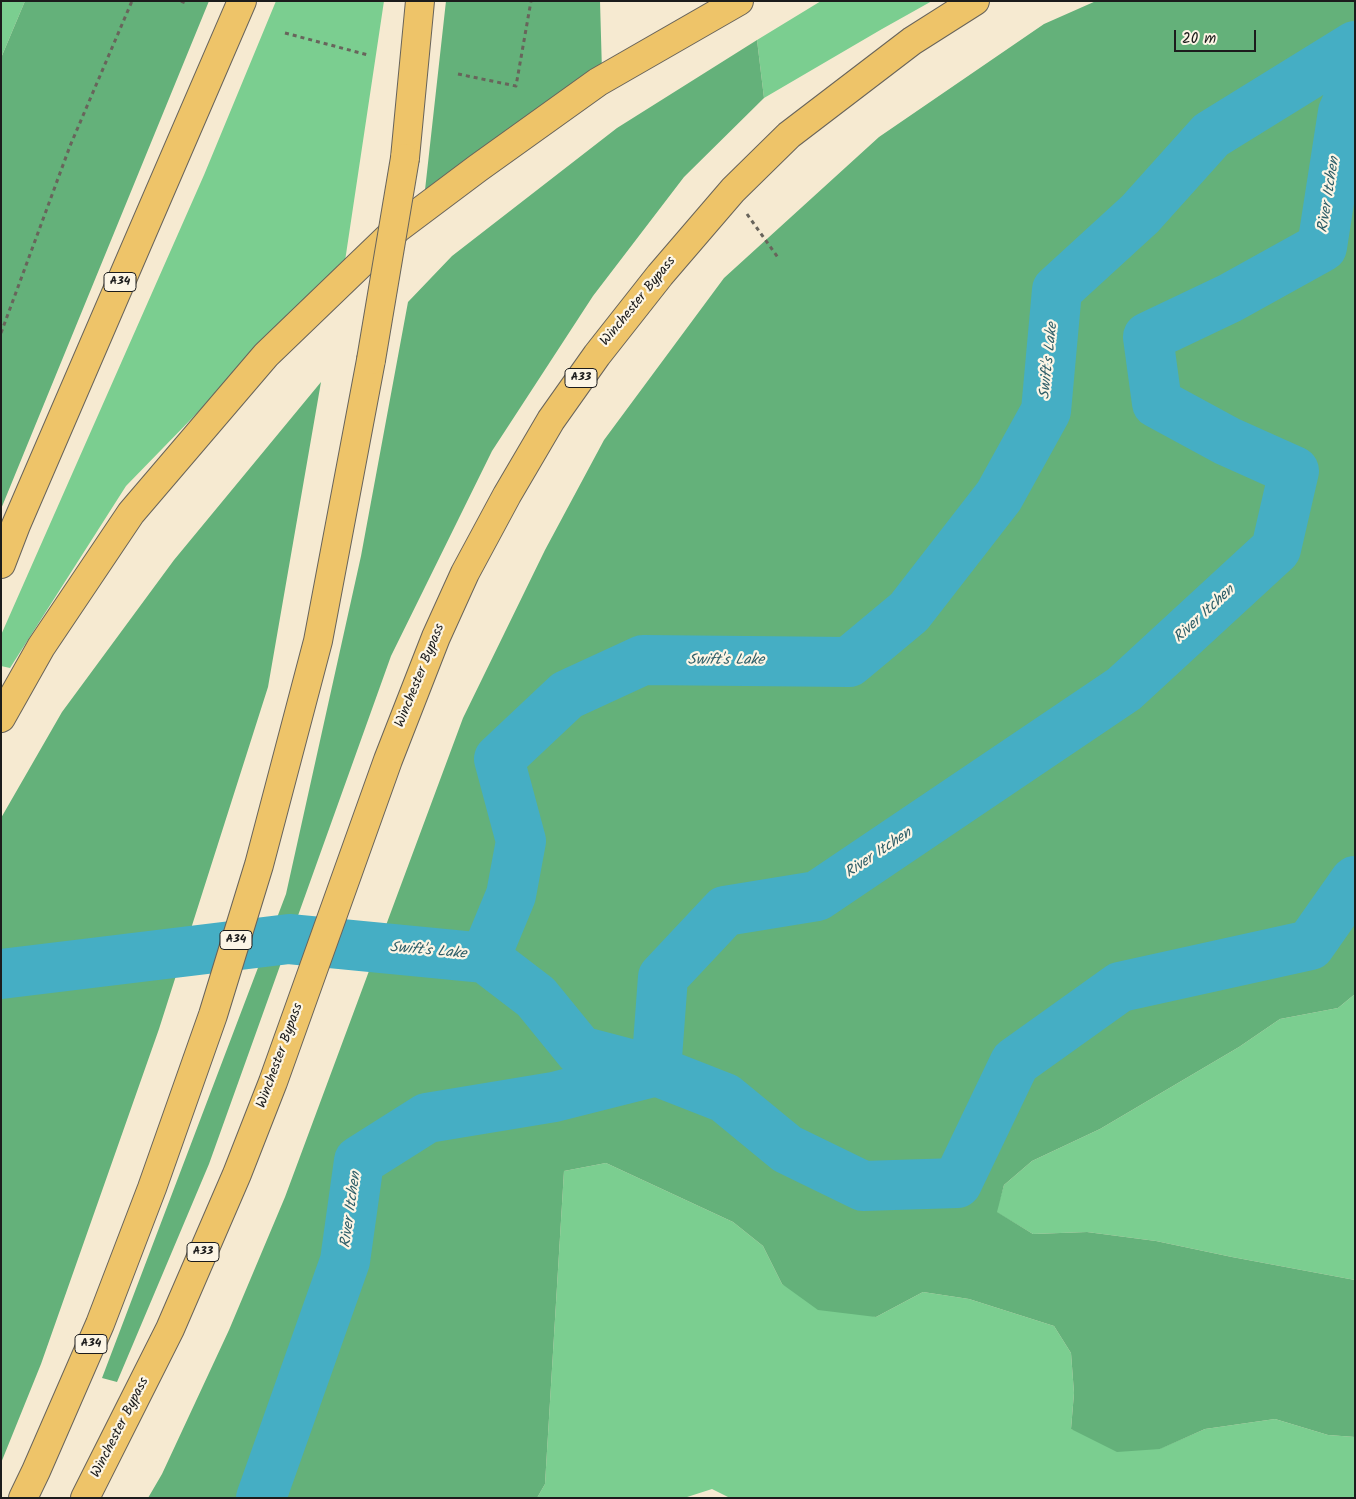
<!DOCTYPE html>
<style>
body{margin:0}
#map{position:relative;width:1356px;height:1499px;overflow:hidden;background:#f6ead1;font-family:Kalam,sans-serif}
canvas{display:block}
.frame{position:absolute;inset:0;border:2px solid #1c1c1c;pointer-events:none}
.scale{position:absolute;left:1174px;top:30px;width:82px;height:22px;box-sizing:border-box;border:2px solid #1c1c1c;border-top:0;padding-left:6px;font-size:15px;line-height:18px;white-space:nowrap;color:#1c1c1c;-webkit-text-stroke:4px #fcf5e5;paint-order:stroke}
</style>
<div id="map">
<canvas width="1356" height="1499"></canvas>
<div class="frame"></div>
<div class="scale">20 m</div>
</div>
<script>
const ctx = document.querySelector('canvas').getContext('2d');
ctx.lineJoin = 'round';
function fillPath(path, color) {
  ctx.fillStyle = color;
  ctx.fill(path, 'evenodd');
}
function stroke(path, color, width, dash) {
  ctx.strokeStyle = color;
  ctx.lineWidth = width;
  ctx.lineCap = dash ? 'butt' : 'round';
  ctx.setLineDash(dash || []);
  ctx.stroke(path);
}
function drawText(font, color, halo, rows, align = 'center') {
  ctx.font = font + ' Kalam,sans-serif';
  ctx.lineWidth = 4.5;
  ctx.setLineDash([]);
  ctx.textBaseline = 'middle';
  ctx.strokeStyle = halo;
  ctx.fillStyle = color;
  for (const [text, x, y, turn = 0] of rows) {
    ctx.save();
    ctx.translate(x, y);
    ctx.rotate((+turn || 0) * Math.PI / 180);
    ctx.textAlign = isNaN(turn) ? turn : align;
    if (halo) ctx.strokeText(text, 0, 0);
    ctx.fillText(text, 0, 0);
    ctx.restore();
  }
}
fillPath(new Path2D(`
 M 1,1 L 25,1 L 1,58 Z
 M 276,1 L 384,1 L 345,261 L 126,486 L 10,668 L 1,666 L 1,635 L 204,175 Z
 M 821,1 L 932,1 L 882,29 L 764,98 L 757,40 Z
 M 1355,994 L 1355,1280 L 1232,1257 L 1156,1241 L 1087,1232 L 1033,1234 L 996,1212 L 1004,1185 L 1032,1161 L 1100,1129 L 1239,1047 L 1280,1019 L 1338,1008 Z
 M 606,1163 L 733,1222 L 763,1246 L 782,1284 L 876,1317 L 923,1292 L 969,1299 L 1054,1326 L 1071,1353 L 1074,1393 L 1071,1429 L 1159,1449 L 1205,1429 L 1275,1419 L 1328,1435 L 1355,1437 L 1355,1498 L 730,1498 L 712,1489 L 684,1498 L 537,1498 L 545,1484 L 564,1171 Z`), '#7bce90');
fillPath(new Path2D(`
 M 25,1 L 209,1 L 1,509 L 1,58 Z
 M 446,1 L 600,1 L 602,72 L 424,199 Z
 M 1096,1 L 1355,1 L 1355,994 L 1338,1008 L 1280,1019 L 1239,1047 L 1100,1129 L 1032,1161 L 1004,1185 L 997,1212 L 1033,1234 L 1087,1232 L 1156,1241 L 1232,1257 L 1355,1280 L 1355,1437 L 1328,1435 L 1275,1419 L 1205,1429 L 1160,1449 L 1117,1452 L 1071,1429 L 1074,1393 L 1071,1353 L 1054,1326 L 969,1299 L 923,1292 L 876,1317 L 818,1310 L 782,1284 L 763,1246 L 733,1222 L 606,1163 L 564,1171 L 545,1484 L 537,1498 L 148,1498 L 162,1474 L 229,1330 L 285,1197 L 463,718 L 545,550 L 604,440 L 724,278 L 879,137 L 1044,24 Z
 M 757,40 L 764,98 L 684,177 L 593,296 L 492,451 L 391,656 L 209,1164 L 117,1382 L 102,1378 L 286,894 L 361,556 L 408,302 L 452,256 L 617,128 Z
 M 321,382 L 268,687 L 159,1029 L 41,1364 L 1,1463 L 1,818 L 62,712 L 174,560 Z`), '#64b17a');
stroke(new Path2D(`
 M 1343,112 L 1355,112`), '#45aec4', 9);
stroke(new Path2D(`
 M 485,958 L 536,997 L 580,1051 L 656,1071 L 725,1098 L 787,1149 L 863,1186 L 957,1183 L 1015,1062 L 1120,987 L 1310,945 L 1355,881
 M 1,974 L 289,939 L 485,958 L 511,895 L 521,841 L 499,759 L 567,695 L 643,660 L 849,662 L 909,612 L 999,496 L 1046,411 L 1057,290 L 1140,214 L 1211,135 L 1355,46
 M 656,1071 L 663,977 L 725,911 L 817,896 L 1124,689 L 1276,549 L 1294,471 L 1227,441 L 1157,403 L 1148,337 L 1230,298 L 1322,247 L 1343,112 L 1355,86
 M 261,1498 L 345,1261 L 359,1161 L 427,1118 L 554,1097 L 653,1072`), '#45aec4', 50);
const primary = new Path2D(`
 M 1,718 L 41,647 L 131,513 L 266,355 L 398,228 L 478,168 L 598,82 L 739,1
 M 85,1498 L 170,1329 L 237,1174 L 273,1082 L 388,760 L 436,637 L 465,573 L 507,495 L 551,420 L 597,355 L 660,275 L 733,190 L 789,135 L 912,41 L 975,1`);
const trunk = new Path2D(`
 M 405,158 L 420,1
 M 1,564 L 16,525 L 242,1
 M 23,1498 L 36,1471 L 100,1324 L 152,1188 L 213,1015 L 259,865 L 318,641 L 371,360`);
stroke(primary, '#68645b', 30);
stroke(trunk, '#68645b', 30);
stroke(new Path2D(`
 M 181,1 L 188,4
 M 285,33 L 368,55
 M 458,74 L 516,86 L 531,1
 M 747,214 L 779,259
 M 1,333 L 70,146 L 132,1`), '#68645b', 3, [4, 4]);
stroke(primary, '#eec469', 28);
stroke(trunk, '#eec469', 28);
const trunkBridge = new Path2D(`
 M 371,360 L 405,158`);
stroke(trunkBridge, '#68645b', 30, []);
stroke(trunkBridge, '#eec469', 28);
for (const [x, y, w] of [
 [120,282,32],
 [581,378,32],
 [236,940,32],
 [203,1252,32],
 [91,1344,32]
]) {
  const box = new Path2D();
  box.roundRect(x - w / 2, y - 9.5, w, 19, 4);
  ctx.fillStyle = '#fcf5e5';
  ctx.fill(box);
  stroke(box, '#1c1c1c', 1);
}
drawText('bold 12px', '#1c1c1c', null, [
 ["A34",120,282],
 ["A33",581,378],
 ["A34",236,940],
 ["A33",203,1252],
 ["A34",91,1344]
]);
drawText('14px', '#1c1c1c', '#fcf5e5', [
 ["Winchester Bypass",639,302,-51],
 ["Winchester Bypass",421,676,-68],
 ["Winchester Bypass",281,1056,-70],
 ["Winchester Bypass",121,1428,-63]
]);
drawText('italic 15px', '#2e5e68', '#fcf5e5', [
 ["River Itchen",1330,195,-81],
 ["Swift's Lake",1050,361,-84],
 ["River Itchen",1205,615,-43],
 ["Swift's Lake",726,661],
 ["River Itchen",879,854,-34],
 ["Swift's Lake",428,952,5],
 ["River Itchen",352,1210,-82]
]);
</script>
